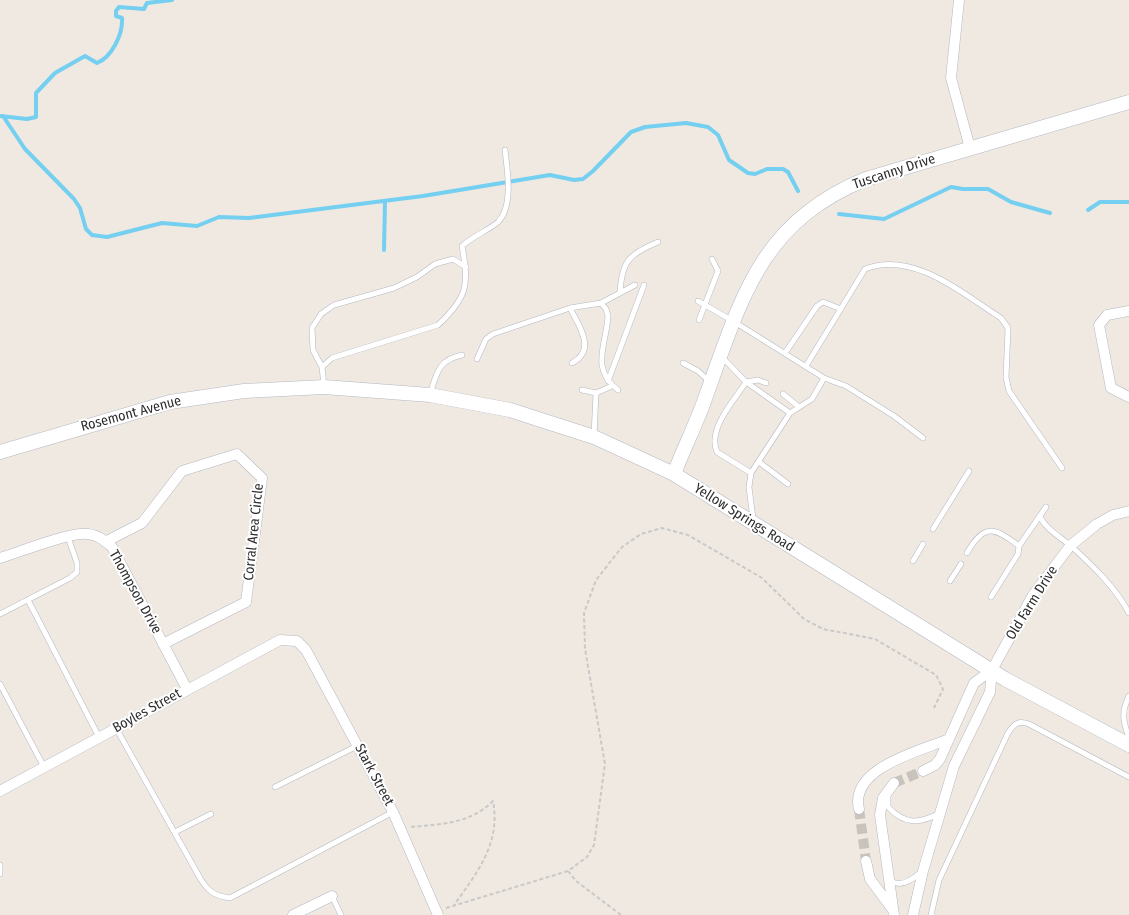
<!DOCTYPE html>
<style>
body{margin:0}
canvas{display:block;background:#efe9e1}
</style>
<canvas width="1129" height="915"></canvas>
<script>
const ctx = document.querySelector('canvas').getContext('2d');
ctx.lineJoin = 'round';
function stroke(path, color, width, dash) {
  ctx.strokeStyle = color;
  ctx.lineWidth = width;
  ctx.lineCap = dash ? 'butt' : 'round';
  ctx.setLineDash(dash || []);
  ctx.stroke(path);
}
function drawText(font, color, halo, rows, align = 'center') {
  ctx.font = font + ' "Fira Sans Condensed",sans-serif';
  ctx.lineWidth = 4;
  ctx.setLineDash([]);
  ctx.textBaseline = 'middle';
  ctx.strokeStyle = halo;
  ctx.fillStyle = color;
  for (const [text, x, y, turn = 0] of rows) {
    ctx.save();
    ctx.translate(x, y);
    ctx.rotate((+turn || 0) * Math.PI / 180);
    ctx.textAlign = isNaN(turn) ? turn : align;
    if (halo) ctx.strokeText(text, 0, 0);
    ctx.fillText(text, 0, 0);
    ctx.restore();
  }
}
stroke(new Path2D(`
 M 0,116 L 27,119 L 36,117 L 36,93 L 55,73 L 85,56 L 97,63 C 112,57 123,34 122,18 L 116,16 L 116,11 L 119,7 L 144,9 L 147,3 L 172,0
 M 3,116 L 25,149 L 74,199 L 80,208 L 86,229 L 92,235 L 107,237 L 162,223 L 197,226 L 219,217 L 249,218 L 423,196 L 550,175 L 574,180 L 583,179 L 593,171 L 631,132 L 645,127 L 686,123 L 708,127 L 718,135 L 729,160 L 748,173 L 755,174 L 767,169 L 783,169 L 788,172 L 798,191
 M 1088,210 L 1100,202 L 1129,202
 M 839,214 L 884,219 L 951,187 L 963,189 L 988,189 L 1011,202 L 1050,213
 M 384,250 L 385,201`), '#75cff0', 4);
stroke(new Path2D(`
 M 894,783 L 923,771
 M 859,809 L 866,861`), '#c8c4bd', 10, [10, 5]);
const lane = new Path2D(`
 M 620,292 C 622,261 629,254 658,242
 M 698,301 L 733,321 L 824,378 L 846,386 L 894,416 L 923,438
 M 601,303 L 606,309 L 608,316 C 606,347 590,368 618,390
 M 570,308 L 601,303 L 635,285
 M 699,320 L 718,271 L 712,259
 M 785,353 L 817,306 L 823,302 L 841,309
 M 721,356 L 746,382 L 790,413
 M 477,359 L 486,339 L 493,334 L 570,308 C 579,326 597,350 572,363
 M 683,363 L 698,371 L 709,381
 M 806,366 L 865,269 C 913,250 963,294 1001,318 L 1008,328 L 1006,377 L 1009,391 L 1062,468
 M 322,367 L 332,358 L 438,325 C 468,297 469,285 462,246 C 473,236 489,230 498,222 C 514,206 507,169 505,150
 M 608,381 L 644,285
 M 324,386 L 322,367 L 313,350 L 312,328 L 321,314 L 334,305 L 394,288 L 417,277 L 435,264 L 453,259 L 466,267
 M 582,390 L 596,393 L 594,436
 M 596,393 L 612,386
 M 430,394 C 437,373 438,360 462,355
 M 783,394 L 799,407
 M 759,462 L 788,484
 M 751,473 L 717,452 C 707,429 734,401 746,382 L 758,380 L 766,383
 M 1040,517 C 1047,530 1059,536 1071,546 C 1092,565 1116,588 1129,613
 M 753,519 L 749,487 L 751,473 L 790,413 L 812,399 L 824,378
 M 933,529 L 969,471
 M 967,553 C 984,523 994,527 1019,546
 M 913,561 L 923,544
 M 950,581 L 961,564
 M 991,597 L 1018,554 L 1019,546 L 1046,507
 M 28,600 L 99,737
 M 0,614 L 70,578 L 77,572 L 77,563 L 68,537
 M 0,684 L 44,767
 M 1129,696 C 1121,712 1123,721 1129,738
 M 116,728 L 200,878 C 208,891 214,896 230,898 L 393,812
 M 275,787 L 357,746
 M 888,794 L 888,807 C 905,825 919,824 940,813
 M 175,832 L 211,814
 M 0,865 L 0,874
 M 891,881 C 901,888 912,880 920,873
 M 332,896 L 341,915
 M 931,915 L 939,880 L 1008,733 C 1014,724 1018,720 1029,724 L 1129,777`);
const street = new Path2D(`
 M 959,0 L 951,78 L 970,148
 M 1129,311 L 1107,315 L 1099,325 L 1111,388 L 1129,397
 M 105,542 L 142,523 L 182,471 L 237,454 L 262,478 L 246,602 L 163,644
 M 0,558 C 20,552 69,532 88,534 C 98,535 105,541 112,547 L 187,689
 M 923,771 L 935,765 L 940,759 L 974,683 L 992,670
 M 0,791 L 280,640 L 297,641 L 306,650 L 393,812 L 438,915
 M 859,809 C 849,768 920,751 949,739
 M 866,861 L 870,879 L 893,910
 M 293,915 L 332,896
 M 894,915 L 880,815 L 883,798 L 894,783
 M 913,915 L 923,871 L 954,766 L 990,692 L 992,670 L 1033,595 L 1070,546 L 1097,524 L 1113,515 L 1129,511`);
const secondary = new Path2D(`
 M 0,452 L 170,402 L 244,391 L 324,387 L 430,395 L 510,410 L 594,437 L 674,474 L 1005,679 L 1129,745
 M 674,474 C 684,447 698,421 707,393 C 742,296 762,221 866,179 L 1129,102`);
stroke(lane, '#b4b7c1', 6);
stroke(street, '#b4b7c1', 11);
stroke(secondary, '#b4b7c1', 15);
stroke(new Path2D(`
 M 411,827 C 441,824 470,824 493,801 C 501,843 477,873 454,905
 M 568,871 L 576,881 L 621,915
 M 446,908 L 568,871 L 587,857 L 594,845 L 605,764 L 585,649 L 584,613 L 596,580 L 622,547 L 641,534 L 662,528 L 688,535 L 762,578 L 804,619 L 823,629 L 875,639 L 936,675 L 943,689 L 934,708`), '#c9c9c9', 2, [4, 2.5]);
stroke(lane, '#fff', 5);
stroke(street, '#fff', 10);
stroke(secondary, '#fff', 14);
drawText('14px', '#2e2e2e', '#fff', [
 ["Tuscanny Drive",894,172,-18],
 ["Rosemont Avenue",131,414,-15],
 ["Yellow Springs Road",744,518,32],
 ["Corral Area Circle",254,532,-84],
 ["Thompson Drive",135,592,61],
 ["Old Farm Drive",1032,603,-58],
 ["Boyles Street",147,711,-29],
 ["Stark Street",374,775,62]
]);
</script>
